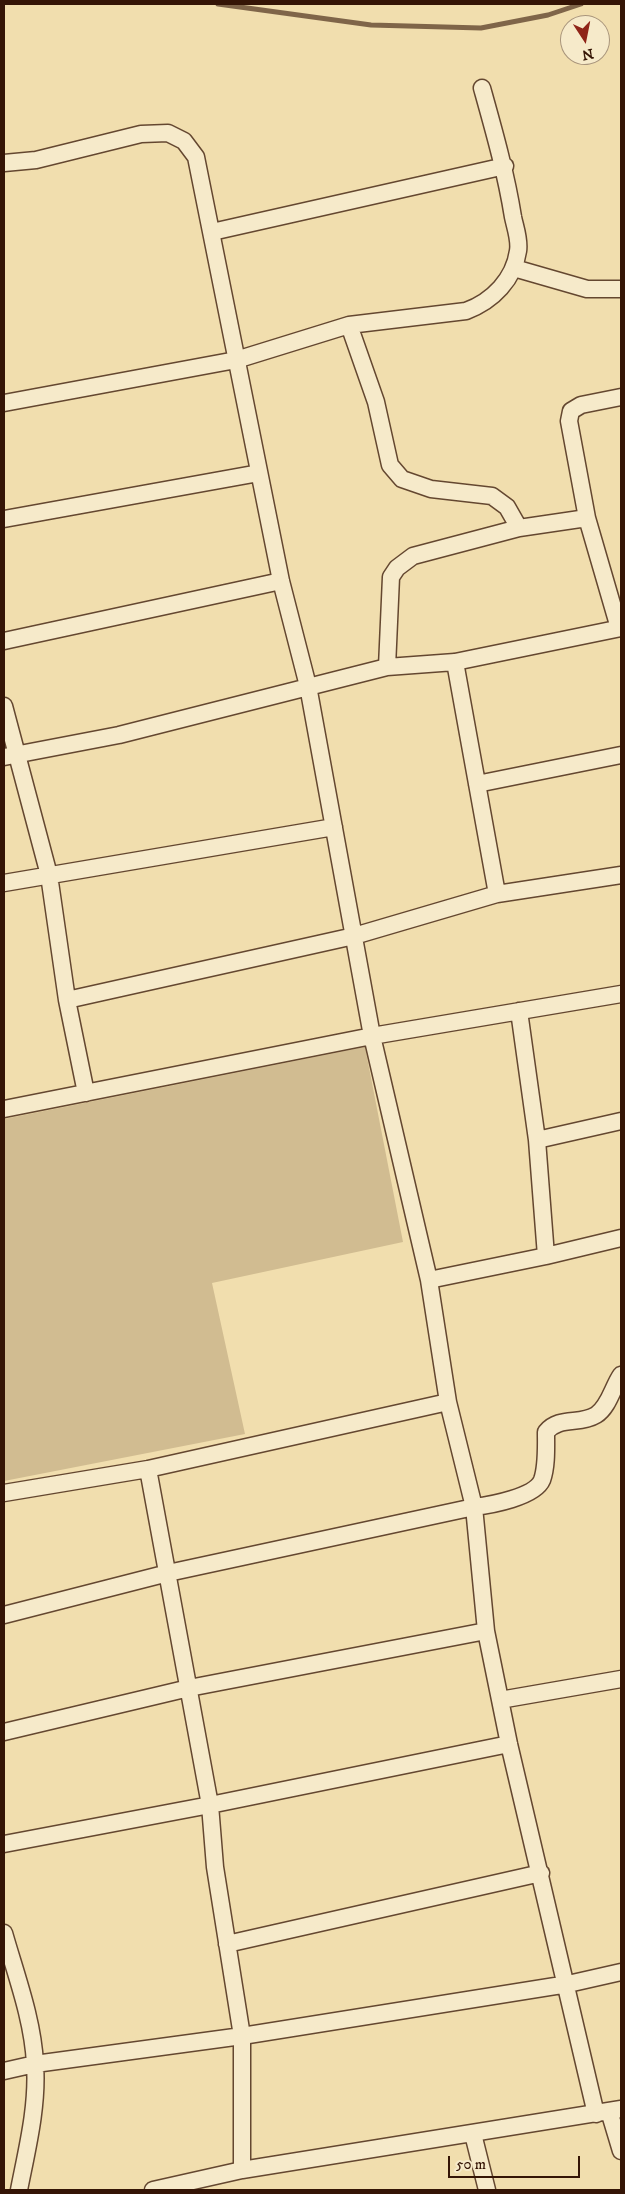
<!DOCTYPE html>
<style>
body{margin:0}
#map{position:relative;width:625px;height:2194px;overflow:hidden;background:#f1deae;font-family:"IM FELL DW Pica",serif}
canvas{display:block}
.frame{position:absolute;inset:0;border:5px solid #351506;pointer-events:none}
.north{position:absolute;left:560px;top:15px;width:50px;height:50px;box-sizing:border-box;background:#f6eaca;border:1px solid #a9957c;border-radius:50%;rotate:169deg;font-size:14px;font-weight:700;line-height:20px;text-align:center;color:#351506}
.north::after{content:'';display:block;margin:auto;width:18px;height:22px;background:#8f2418;clip-path:polygon(50% 0,100% 100%,50% 72%,0 100%)}
.scale{position:absolute;left:448px;top:2156px;width:132px;height:22px;box-sizing:border-box;border:2px solid #351506;border-top:0;padding-left:6px;font-size:15px;line-height:18px;white-space:nowrap;color:#351506;-webkit-text-stroke:4px #f6eaca;paint-order:stroke}
</style>
<div id="map">
<canvas width="625" height="2194"></canvas>
<div class="frame"></div>
<div class="north">N</div>
<div class="scale">50 m</div>
</div>
<script>
const ctx = document.querySelector('canvas').getContext('2d');
ctx.lineJoin = 'round';
function fillPath(path, color) {
  ctx.fillStyle = color;
  ctx.fill(path, 'evenodd');
}
function stroke(path, color, width, dash) {
  ctx.strokeStyle = color;
  ctx.lineWidth = width;
  ctx.lineCap = dash ? 'butt' : 'round';
  ctx.setLineDash(dash || []);
  ctx.stroke(path);
}
fillPath(new Path2D(`
 M 365,1047 L 403,1242 L 212,1283 L 245,1434 L 4,1481 L 4,1119 Z`), '#d1bc91');
stroke(new Path2D(`
 M 218,4 L 371,25 L 481,28 L 548,15 L 581,4`), '#7f6549', 5);
const minor = new Path2D(`
 M 4,163 L 36,160 L 141,134 L 168,133 L 184,141 L 196,157 L 281,581 L 308,686 L 372,1036 L 429,1280 L 448,1402 L 474,1507 L 486,1631 L 509,1744 L 596,2114
 M 212,232 L 505,166
 M 514,268 L 587,289 L 621,289
 M 349,325 L 376,402 L 390,465 L 402,479 L 431,489 L 492,496 L 507,507 L 519,528
 M 4,403 L 236,360 L 349,325 L 466,311 C 493,301 514,279 518,251 C 520,240 515,227 513,217 C 506,173 494,131 482,88
 M 4,519 L 259,473
 M 619,628 L 587,518 L 569,421 L 571,411 L 581,405 L 621,397
 M 4,641 L 281,581
 M 455,662 L 497,894
 M 387,667 L 391,577 L 397,568 L 413,556 L 519,528 L 587,518
 M 4,706 L 49,875 L 67,1000 L 86,1093
 M 4,757 L 119,735 L 387,667 L 455,662 L 621,628
 M 477,784 L 621,755
 M 4,883 L 334,827
 M 67,1000 L 354,936 L 497,894 L 621,875
 M 519,1011 L 537,1140 L 546,1256
 M 4,1109 L 372,1036 L 621,994
 M 537,1140 L 621,1121
 M 429,1280 L 546,1256 L 621,1238
 M 148,1469 L 210,1805 L 215,1867 L 242,2036 L 242,2170
 M 4,1493 L 148,1469 L 448,1402
 M 4,1615 L 168,1573 L 474,1507 C 491,1505 535,1497 542,1480 C 547,1466 546,1447 546,1432 C 559,1416 580,1425 596,1415 C 609,1407 613,1386 621,1375
 M 500,1700 L 621,1679
 M 4,1732 L 189,1688 L 486,1631
 M 4,1844 L 210,1805 L 509,1744
 M 4,1933 C 16,1975 33,2020 35,2064 C 38,2106 27,2149 19,2190
 M 227,1944 L 541,1873
 M 4,2071 L 35,2064 L 242,2036 L 568,1984 L 621,1972
 M 609,2111 L 621,2151
 M 473,2134 L 487,2190
 M 153,2190 L 242,2170 L 621,2109`);
stroke(minor, '#644730', 19);
stroke(minor, '#f6eaca', 16);
</script>
